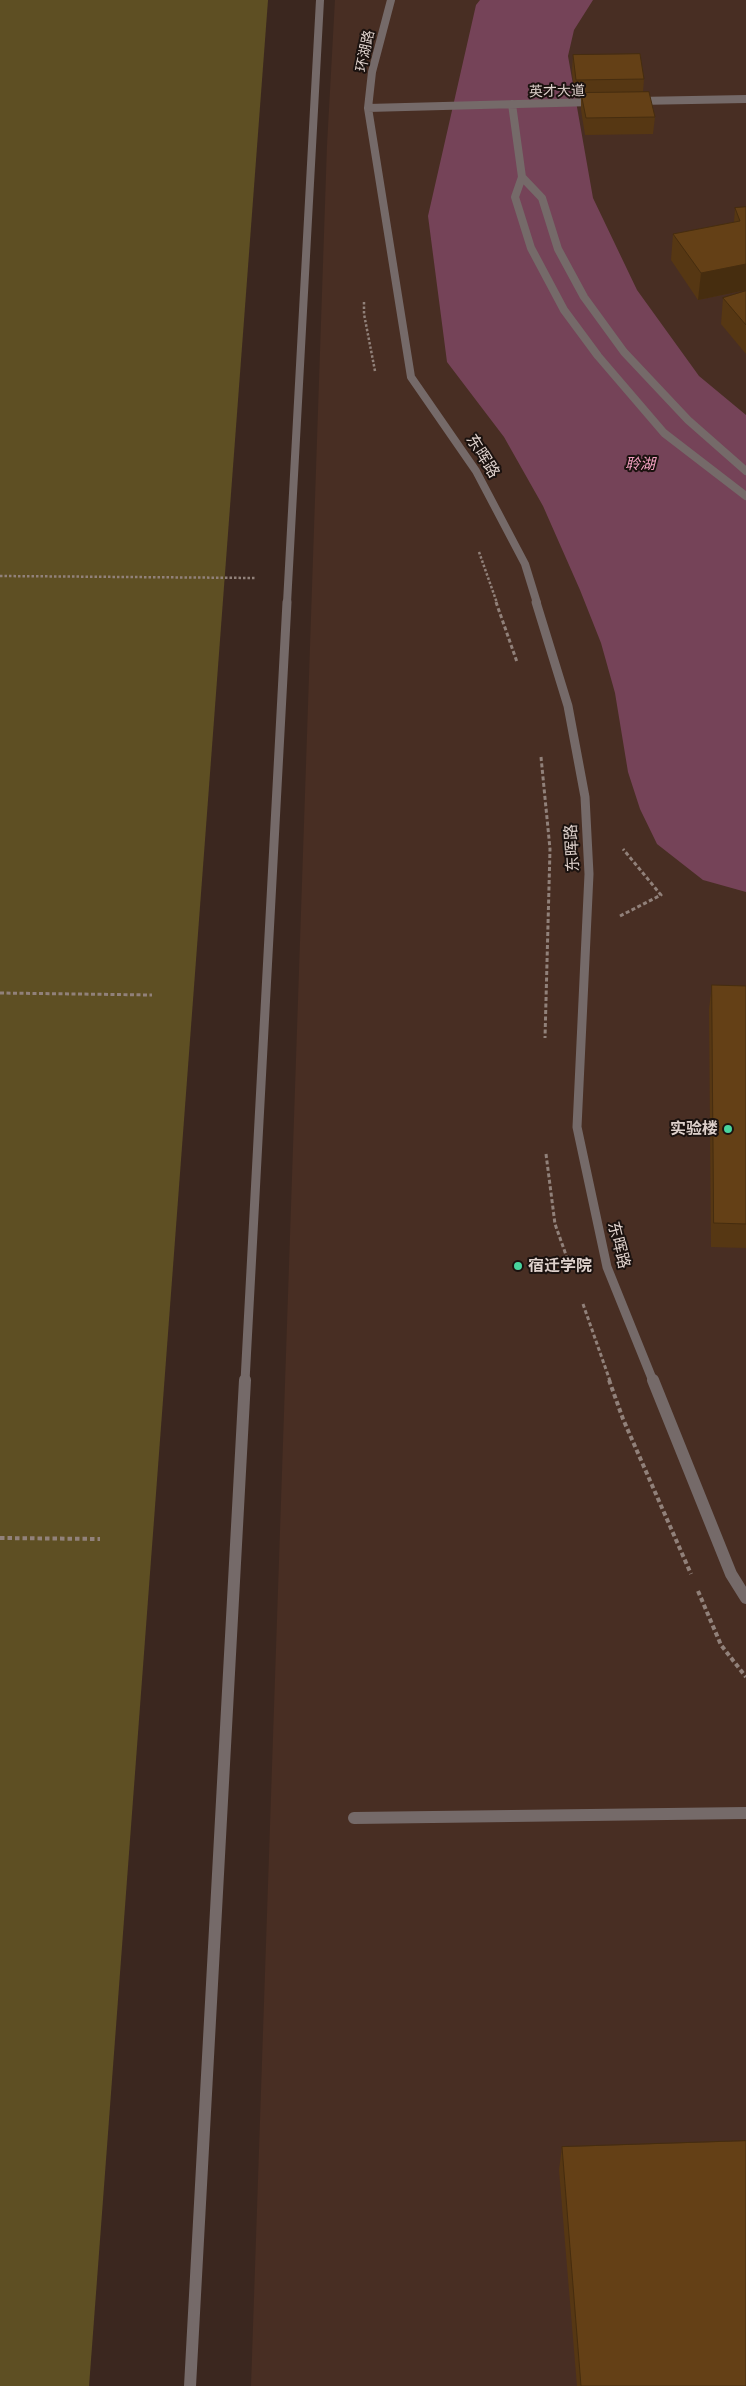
<!DOCTYPE html>
<meta charset="utf-8">
<style>
body{margin:0}
canvas{display:block;background:#3b271f}
</style>
<canvas width="746" height="2386"></canvas>
<script>
const ctx = document.querySelector('canvas').getContext('2d');
ctx.lineJoin = 'round';
function fillPath(path, color) {
  ctx.fillStyle = color;
  ctx.fill(path, 'evenodd');
}
function stroke(path, color, width, dash) {
  ctx.strokeStyle = color;
  ctx.lineWidth = width;
  ctx.lineCap = dash ? 'butt' : 'round';
  ctx.setLineDash(dash || []);
  ctx.stroke(path);
}
function drawText(font, color, halo, rows, align = 'center') {
  ctx.font = font + ' Ubuntu,"Noto Sans SC",sans-serif';
  ctx.lineWidth = 4;
  ctx.setLineDash([]);
  ctx.textBaseline = 'middle';
  ctx.strokeStyle = halo;
  ctx.fillStyle = color;
  for (const [text, x, y, turn = 0] of rows) {
    ctx.save();
    ctx.translate(x, y);
    ctx.rotate((+turn || 0) * Math.PI / 180);
    ctx.textAlign = isNaN(turn) ? turn : align;
    if (halo) ctx.strokeText(text, 0, 0);
    ctx.fillText(text, 0, 0);
    ctx.restore();
  }
}
fillPath(new Path2D(`
 M 335,0 L 746,0 L 746,2386 L 251,2386 L 327,146 Z`), '#482e23');
fillPath(new Path2D(`
 M 0,0 L 268,0 L 89,2386 L 0,2386 Z`), '#5e4f23');
fillPath(new Path2D(`
 M 480,0 L 593,0 L 574,30 L 568,56 L 593,198 L 637,290 L 699,376 L 746,415 L 746,892 L 703,880 L 657,844 L 640,809 L 628,772 L 615,693 L 601,643 L 580,590 L 543,506 L 504,437 L 447,362 L 428,216 L 476,5 Z`), '#754358');
stroke(new Path2D(`
 M 364,302 L 364,314 L 375,371
 M 479,552 L 497,603
 M 0,576 L 255,578`), '#91817a', 2.5, [2.5, 2]);
stroke(new Path2D(`
 M 496,602 L 517,662
 M 541,757 L 550,849 L 545,1038
 M 620,916 L 661,895 L 623,849
 M 0,993 L 152,995
 M 546,1154 L 555,1224 L 571,1269
 M 583,1304 L 610,1381`), '#91817a', 3, [4, 2.5]);
stroke(new Path2D(`
 M 609,1380 L 623,1419 L 691,1574
 M 0,1538 L 100,1539
 M 698,1591 L 721,1645 L 746,1677`), '#91817a', 4, [4.5, 3]);
stroke(new Path2D(`
 M 391,0 L 372,72 L 368,108 L 411,377 L 476,471 L 525,564 L 537,603
 M 637,101 L 746,99
 M 512,104 L 522,177 L 515,197 L 531,248 L 564,310 L 598,356 L 664,433 L 746,496
 M 368,108 L 593,102
 M 522,177 L 542,198 L 558,249 L 584,297 L 624,352 L 688,420 L 746,471`), '#756a69', 8);
stroke(new Path2D(`
 M 536,602 L 568,706 L 585,797 L 589,874 L 577,1127 L 607,1267 L 653,1381`), '#756a69', 9);
stroke(new Path2D(`
 M 653,1380 L 731,1574 L 746,1598
 M 354,1818 L 746,1813`), '#756a69', 12);
stroke(new Path2D(`
 M 287,603 L 320,0`), '#756a69', 8);
stroke(new Path2D(`
 M 245,1381 L 287,602`), '#756a69', 9);
stroke(new Path2D(`
 M 190,2386 L 245,1380`), '#756a69', 12);
fillPath(new Path2D(`
 M 573,55 L 644,79 L 643,92 L 655,117 L 653,134 L 585,135 L 581,110 L 581,97 L 575,97 L 572,72 Z
 M 746,207 L 746,290 L 698,300 L 671,260 L 673,234 L 734,222 L 735,208 Z
 M 746,291 L 746,354 L 721,324 L 723,298 Z
 M 712,985 L 746,986 L 746,1248 L 711,1247 L 709,1009 Z
 M 562,2147 L 746,2386 L 577,2386 L 559,2170 Z`), '#563713');
fillPath(new Path2D(`
 M 746,264 L 746,290 L 698,300 L 701,273 Z`), '#462d0f');
const building = new Path2D(`
 M 640,54 L 644,79 L 576,80 L 573,55 Z
 M 649,92 L 655,117 L 586,118 L 581,93 Z
 M 746,207 L 746,264 L 701,273 L 673,234 L 740,221 L 735,208 Z
 M 746,291 L 746,325 L 723,298 Z
 M 712,985 L 746,986 L 746,1224 L 714,1223 Z
 M 746,2141 L 746,2386 L 581,2386 L 562,2147 Z`);
fillPath(building, '#644016');
stroke(building, '#462d0f', 1);
for (const [x, y, r, color] of [
 [728,1129,5,"#48d49d"],
 [518,1266,5,"#48d49d"]
]) {
  const dot = new Path2D();
  dot.arc(x, y, r, 0, 2 * Math.PI);
  ctx.fillStyle = color;
  ctx.fill(dot);
  stroke(dot, '#1b120f', 2);
}
drawText('14px', '#ded1cc', '#1b120f', [
 ["环湖路",365,51,-78],
 ["英才大道",557,91,-1]
]);
drawText('italic 15px', '#f4a1c2', '#1b120f', [
 ["聆湖",640,464]
]);
drawText('16px', '#ded1cc', '#1b120f', [
 ["东晖路",483,456,58],
 ["东晖路",572,848,-93],
 ["东晖路",619,1245,76]
]);
drawText('bold 16px', '#ded1cc', '#1b120f', [
 ["实验楼",718,1129],
 ["宿迁学院",528,1266,"left"]
], 'right');
</script>
